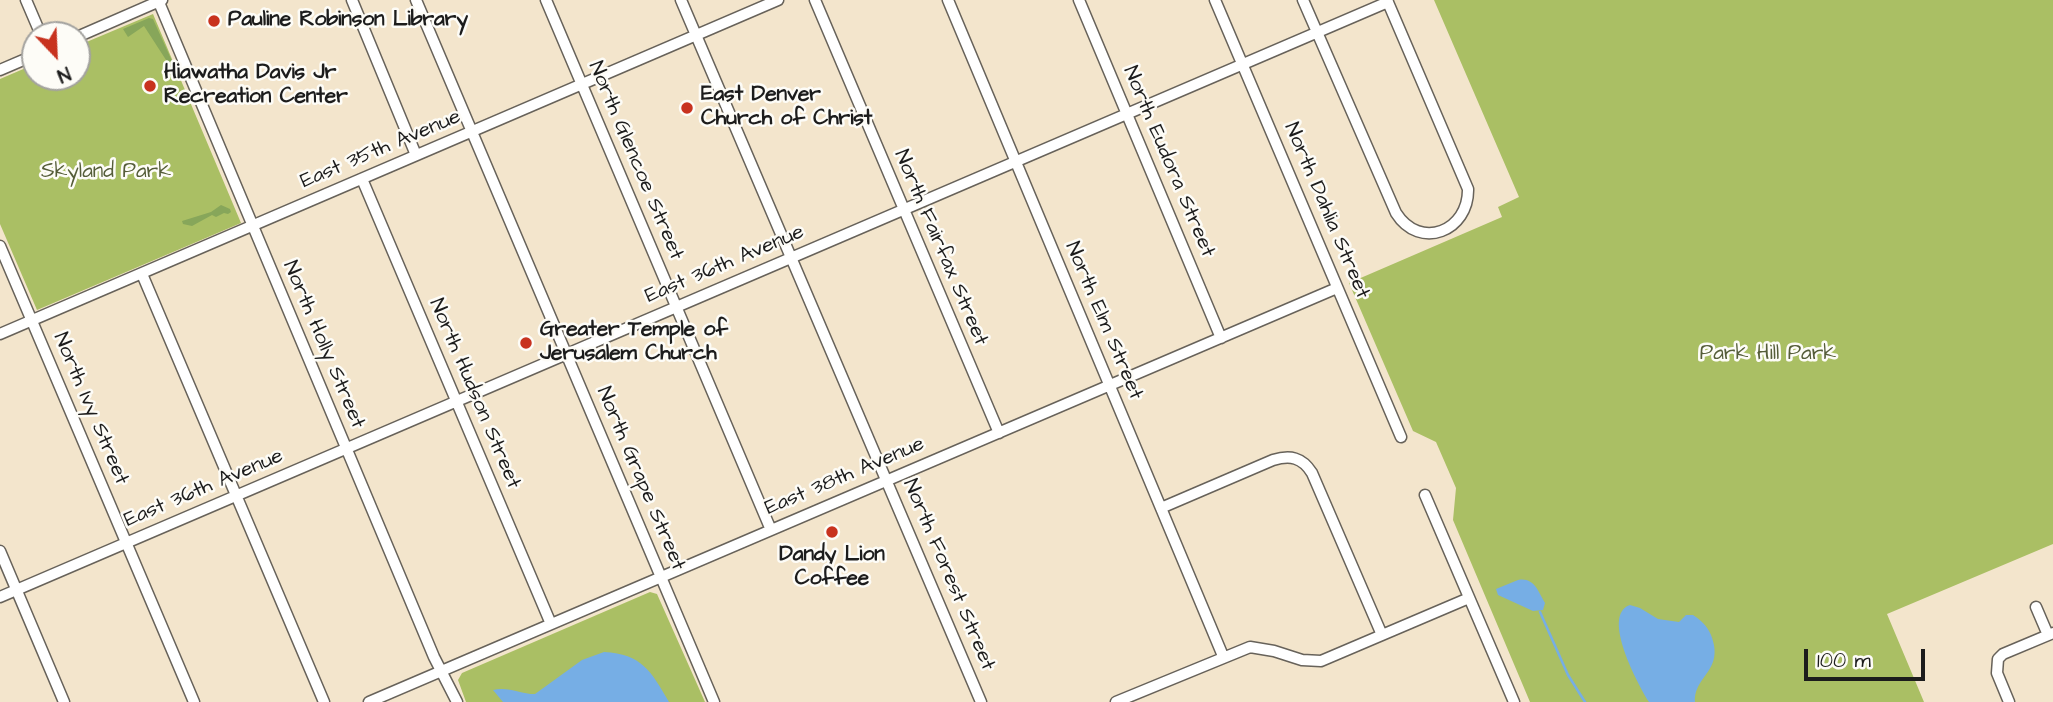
<!DOCTYPE html>
<style>
body{margin:0}
#map{position:relative;width:2053px;height:702px;overflow:hidden;background:#f3e5cc;font-family:"Architects Daughter",sans-serif}
canvas{display:block}
.north{position:absolute;left:21px;top:21px;width:70px;height:70px;box-sizing:border-box;background:#fdfcf7;border:2px solid #a3a29f;border-radius:50%;rotate:157deg;font-size:19px;font-weight:700;line-height:28px;text-align:center;color:#1c1c1c}
.north::after{content:'';display:block;margin:auto;width:24px;height:32px;background:#c8321e;clip-path:polygon(50% 0,100% 100%,50% 72%,0 100%)}
.scale{position:absolute;left:1804px;top:649px;width:121px;height:32px;box-sizing:border-box;border:4px solid #1c1c1c;border-top:0;padding-left:9px;font-size:21px;line-height:24px;white-space:nowrap;color:#1c1c1c;-webkit-text-stroke:5px #fdfcf7;paint-order:stroke}
</style>
<div id="map">
<canvas width="2053" height="702"></canvas>
<div class="north">N</div>
<div class="scale">100 m</div>
</div>
<script>
const ctx = document.querySelector('canvas').getContext('2d');
ctx.lineJoin = 'round';
function fillPath(path, color) {
  ctx.fillStyle = color;
  ctx.fill(path, 'evenodd');
}
function stroke(path, color, width, dash) {
  ctx.strokeStyle = color;
  ctx.lineWidth = width;
  ctx.lineCap = dash ? 'butt' : 'round';
  ctx.setLineDash(dash || []);
  ctx.stroke(path);
}
function drawText(font, color, halo, rows, align = 'center') {
  ctx.font = font + ' "Architects Daughter",sans-serif';
  ctx.lineWidth = 5;
  ctx.setLineDash([]);
  ctx.textBaseline = 'middle';
  ctx.strokeStyle = halo;
  ctx.fillStyle = color;
  for (const [text, x, y, turn = 0] of rows) {
    ctx.save();
    ctx.translate(x, y);
    ctx.rotate((+turn || 0) * Math.PI / 180);
    ctx.textAlign = isNaN(turn) ? turn : align;
    if (halo) ctx.strokeText(text, 0, 0);
    ctx.fillText(text, 0, 0);
    ctx.restore();
  }
}
fillPath(new Path2D(`
 M 1434,0 L 2053,0 L 2053,544 L 1887,614 L 1924,702 L 1530,702 L 1453,520 L 1456,488 L 1436,442 L 1413,431 L 1349,283 L 1502,217 L 1498,207 L 1519,197 Z
 M 153,14 L 241,223 L 37,310 L 0,224 L 0,79 L 35,64 L 35,77 L 77,77 L 77,46 Z
 M 650,592 L 657,594 L 705,702 L 466,702 L 458,680 L 462,673 Z`), '#aabf64');
fillPath(new Path2D(`
 M 149,18 L 153,19 L 172,61 L 168,63 L 144,26 L 128,37 L 123,29 Z
 M 221,205 L 230,209 L 231,212 L 228,214 L 224,213 L 216,217 L 212,215 L 192,226 L 183,224 L 182,221 L 211,212 Z`), '#87a65a');
fillPath(new Path2D(`
 M 1518,580 C 1534,577 1538,591 1545,603 L 1543,610 L 1533,611 L 1498,595 L 1496,589 Z
 M 1630,605 L 1640,608 L 1658,619 L 1679,622 L 1686,615 L 1693,615 C 1701,620 1707,626 1711,635 C 1725,671 1694,675 1695,702 L 1649,702 C 1639,686 1600,615 1630,605 Z
 M 604,652 C 642,654 651,671 669,702 L 503,702 L 493,690 C 508,686 520,694 535,694 L 582,660 Z`), '#76aee5');
stroke(new Path2D(`
 M 1540,612 L 1568,675 L 1585,702`), '#76aee5', 2.5);
const minor = new Path2D(`
 M 26,0 L 41,35
 M 158,0 L 434,657 L 457,702
 M 352,0 L 416,155
 M 416,0 L 714,702
 M 546,0 L 771,530
 M 681,0 L 981,702
 M 815,0 L 999,433
 M 948,0 L 1223,656
 M 1079,0 L 1221,338
 M 1215,0 L 1401,437
 M 1303,0 L 1396,213 C 1420,251 1469,231 1468,189 L 1387,0
 M 77,37 L 162,0
 M 0,70 L 35,55
 M 362,179 L 551,624
 M 0,246 L 194,702
 M 142,274 L 324,702
 M 0,334 L 778,0
 M 1425,495 L 1514,702
 M 1161,508 L 1273,460 C 1290,455 1302,457 1312,473 L 1382,635
 M 0,551 L 64,702
 M 0,597 L 1388,2
 M 2036,607 L 2048,635
 M 369,702 L 1337,288
 M 1116,702 L 1250,647 L 1274,651 L 1302,660 L 1321,661 L 1469,598
 M 2009,702 L 1997,673 L 1998,659 L 2003,654 L 2053,633`);
stroke(minor, '#67625a', 13);
stroke(minor, '#fff', 10);
for (const [x, y, r, color] of [
 [214,21,7,"#c8321e"],
 [150,86,7,"#c8321e"],
 [687,108,7,"#c8321e"],
 [526,343,7,"#c8321e"],
 [832,532,7,"#c8321e"]
]) {
  const dot = new Path2D();
  dot.arc(x, y, r, 0, 2 * Math.PI);
  ctx.fillStyle = color;
  ctx.fill(dot);
  stroke(dot, '#fdfcf7', 2.5);
}
drawText('bold 21px', '#1c1c1c', '#fdfcf7', [
 ["Pauline Robinson Library",228,21],
 ["Hiawatha Davis Jr",164,74],
 ["Recreation Center",164,98],
 ["East Denver",701,96],
 ["Church of Christ",701,120],
 ["Greater Temple of",540,331],
 ["Jerusalem Church",540,355],
 ["Dandy Lion",832,556,"center"],
 ["Coffee",832,580,"center"]
], 'left');
drawText('21px', '#1c1c1c', '#fdfcf7', [
 ["East 35th Avenue",381,150,-23],
 ["North Glencoe Street",635,161,67],
 ["North Eudora Street",1168,162,67],
 ["North Dahlia Street",1326,211,67],
 ["North Fairfax Street",940,248,67],
 ["East 36th Avenue",725,265,-23],
 ["North Elm Street",1103,321,67],
 ["North Holly Street",323,345,67],
 ["North Hudson Street",474,394,67],
 ["North Ivy Street",90,409,67],
 ["East 38th Avenue",845,477,-23],
 ["North Grape Street",640,479,67],
 ["East 36th Avenue",204,489,-23],
 ["North Forest Street",948,575,67]
]);
drawText('21px', '#555d39', '#fdfcf7', [
 ["Skyland Park",106,173],
 ["Park Hill Park",1768,355]
]);
</script>
